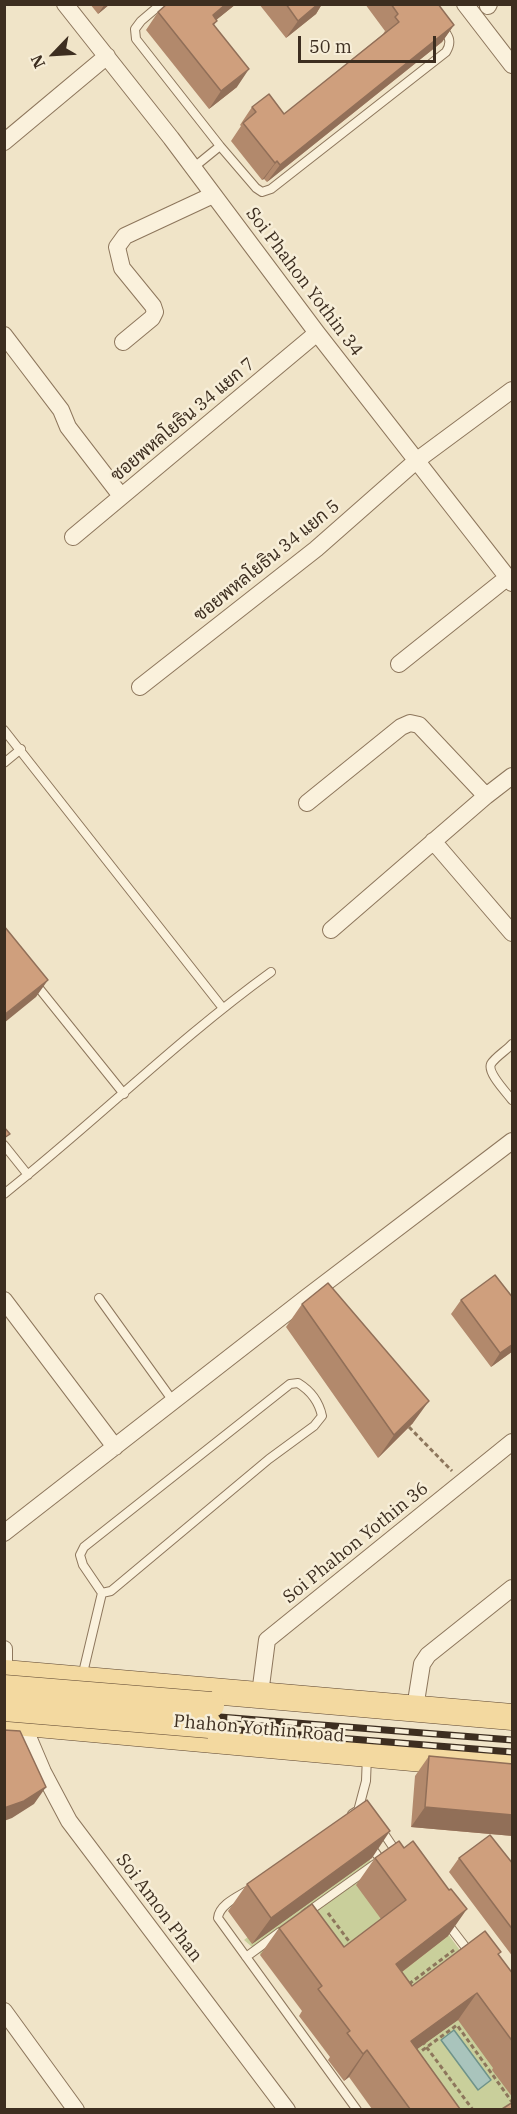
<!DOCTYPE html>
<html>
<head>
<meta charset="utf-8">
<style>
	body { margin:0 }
	#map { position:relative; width:517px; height:2114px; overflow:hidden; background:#f0e4c8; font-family:"IBM Plex Serif",serif }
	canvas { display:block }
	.frame { position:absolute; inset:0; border:6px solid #3d2e20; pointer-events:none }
	.north { position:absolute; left:24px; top:24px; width:60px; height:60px; -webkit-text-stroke:4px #f7eed8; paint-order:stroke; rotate:245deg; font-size:16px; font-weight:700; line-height:24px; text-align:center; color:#3d2e20 }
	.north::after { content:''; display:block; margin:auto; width:21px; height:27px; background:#3d2e20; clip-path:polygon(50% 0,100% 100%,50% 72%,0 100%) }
	.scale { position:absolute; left:298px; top:36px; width:138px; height:27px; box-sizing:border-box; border:3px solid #3d2e20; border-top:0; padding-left:8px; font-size:18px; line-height:21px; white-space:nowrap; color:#3d2e20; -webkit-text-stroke:4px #f7eed8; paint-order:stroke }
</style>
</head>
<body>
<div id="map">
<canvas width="517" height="2114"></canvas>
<div class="frame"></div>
<div class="north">N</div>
<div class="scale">50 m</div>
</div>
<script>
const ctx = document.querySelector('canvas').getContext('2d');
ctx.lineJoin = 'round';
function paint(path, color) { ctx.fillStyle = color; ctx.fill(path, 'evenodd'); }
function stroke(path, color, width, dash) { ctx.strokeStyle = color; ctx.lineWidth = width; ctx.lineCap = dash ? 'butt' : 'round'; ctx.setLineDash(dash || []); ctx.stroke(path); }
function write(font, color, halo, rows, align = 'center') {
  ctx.font = font + ' "IBM Plex Serif",Sarabun,serif'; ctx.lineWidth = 5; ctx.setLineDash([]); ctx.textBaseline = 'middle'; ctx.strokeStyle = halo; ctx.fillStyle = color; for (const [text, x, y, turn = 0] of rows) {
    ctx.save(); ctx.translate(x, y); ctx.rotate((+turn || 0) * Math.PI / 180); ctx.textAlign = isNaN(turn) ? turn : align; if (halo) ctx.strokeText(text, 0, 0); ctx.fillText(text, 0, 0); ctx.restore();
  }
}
paint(new Path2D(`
	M 363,1850 L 408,1916 L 448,1934 L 470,1964 L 512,2091 L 512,2109 L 414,2109 L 274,1966 L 244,1940 Z`), '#c9cf9b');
const water = new Path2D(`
	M 454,2030 L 491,2080 L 478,2090 L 441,2040 Z`);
paint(water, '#a9c4bc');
stroke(water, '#6f938a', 1.5);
const service = new Path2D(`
	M 161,4 L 141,21 L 135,29 L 136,39 L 220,146 L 256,188 L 262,192 L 271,189 L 446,52 C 453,41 448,35 441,26
	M 193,168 L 220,146
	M 4,730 L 222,1007
	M 4,763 L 21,749
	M 34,982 L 124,1094
	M 512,1044 C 507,1050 495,1057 491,1064 C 487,1073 507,1093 512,1100
	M 4,1145 L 28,1175
	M 4,1194 C 95,1122 177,1040 271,972
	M 99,1298 L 173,1401
	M 82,1677 L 102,1593 L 83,1565 L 80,1555 L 84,1547 L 290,1384 L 298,1383 C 311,1391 319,1402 322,1416 L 314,1426 L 269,1459 L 111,1591 L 102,1593
	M 363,1807 L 368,1810 L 395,1850 L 394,1854 L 384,1860 L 380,1859 L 351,1819 L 352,1814 Z
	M 358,1811 L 366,1781 L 367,1755
	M 247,1891 C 237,1897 219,1905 218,1918 L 357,2110
	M 305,1914 L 375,1864
	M 447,1923 L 470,1953
	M 246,1957 L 280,1932`);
const minor = new Path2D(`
	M 65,4 L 171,138 L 317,333 L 512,583
	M 465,4 L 512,65
	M 488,6 L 489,4
	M 4,142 L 107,56
	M 4,335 L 61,410 L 68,427 L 121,496
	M 123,342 L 152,318 L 155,312 L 153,306 L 122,268 L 117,247 L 125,236 L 213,195
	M 73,537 L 317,333
	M 399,664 L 508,577
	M 140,687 L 316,549 L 416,461 L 512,390
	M 307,803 L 401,727 L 410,723 L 419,725 L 486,796
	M 433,841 L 512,933
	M 331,930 L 486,796 L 512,776
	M 4,1300 L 115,1447
	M 4,1533 L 307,1297 L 512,1141
	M 4,1649 L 4,1672
	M 260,1694 L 267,1640 L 512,1442
	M 415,1708 L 422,1664 L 428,1655 L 512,1588
	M 15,1722 L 26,1732 L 43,1772 L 69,1821 L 287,2110
	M 4,2011 L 76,2110`);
const primary = new Path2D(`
	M 4,1673 L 512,1717
	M 4,1721 L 512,1767`);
stroke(service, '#8d765c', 10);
stroke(minor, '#8d765c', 18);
stroke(primary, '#5b4430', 27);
stroke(new Path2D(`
	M 409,1427 L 452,1471
	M 328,1913 L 351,1944
	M 409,1984 L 454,1950
	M 422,2041 L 473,2110
	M 416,2055 L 457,2025 L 512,2102`), '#8d765c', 3, [4.5, 3]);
stroke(service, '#faf1dc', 8);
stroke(minor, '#faf1dc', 16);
stroke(primary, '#f3d9a0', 26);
const rail = new Path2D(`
	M 4,1700 L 512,1740
	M 4,1711 L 512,1752`);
stroke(rail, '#3d2e20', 7);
stroke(rail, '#f7eed8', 4.5, [14]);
const primaryBridge = new Path2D(`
	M 4,1688 L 211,1705
	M 4,1708 L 209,1725`);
stroke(primaryBridge, '#5b4430', 27, []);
stroke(primaryBridge, '#f3d9a0', 26);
paint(new Path2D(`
	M 90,4 L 110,4 L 98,14 Z
	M 236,4 L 216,20 L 217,21 L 214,25 L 237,87 L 209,109 L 146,30 L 158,12 Z
	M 259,4 L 322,4 L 316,14 L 286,38 Z
	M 365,4 L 438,4 L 454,25 L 442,42 L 267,182 L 264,179 L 262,180 L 231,141 L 241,126 L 240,125 L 252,107 L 284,114 L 383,34 L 385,31 Z
	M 513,1298 L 513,1351 L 491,1367 L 451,1314 L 461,1300 Z
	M 302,1304 L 413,1423 L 378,1458 L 286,1327 Z
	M 429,1756 L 513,1764 L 513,1836 L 411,1827 L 415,1776 Z
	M 372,1858 L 252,1944 L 228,1911 L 247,1884 Z
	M 375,1858 L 448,1936 L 402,1972 L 412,1986 L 499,1956 L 513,1974 L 513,2098 L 492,2070 L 493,2068 L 458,2020 L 417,2049 L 460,2109 L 372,2109 L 349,2077 L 344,2081 L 328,2060 L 330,2057 L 299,2016 L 302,2011 L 260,1955 L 279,1928 L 344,1947 L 381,1919 L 356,1885 Z
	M 459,1858 L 513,1864 L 513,1957 L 449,1872 Z`), '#b2896c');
paint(new Path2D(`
	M 105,4 L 110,4 L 98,14 Z
	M 226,4 L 236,4 L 200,33 L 213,15 Z
	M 318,4 L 322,4 L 316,14 L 286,38 L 298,21 Z
	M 454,25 L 442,42 L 267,182 L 280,165 Z
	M 249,69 L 237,87 L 209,109 L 221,91 Z
	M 277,161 L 264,179 L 262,180 L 275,163 Z
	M 48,980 L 36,997 L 4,1023 L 4,1015 Z
	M 513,1344 L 513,1351 L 491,1367 L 500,1353 Z
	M 429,1401 L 413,1423 L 378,1458 L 394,1435 Z
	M 46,1787 L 34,1804 L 12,1818 L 4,1821 L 4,1808 Z
	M 425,1807 L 513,1815 L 513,1836 L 411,1827 Z
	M 390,1831 L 372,1858 L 252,1944 L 271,1918 Z
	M 467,1909 L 448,1936 L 377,1991 L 396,1964 Z
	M 477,1993 L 458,2020 L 392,2067 L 411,2041 Z
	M 367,2050 L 349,2077 L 344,2081 L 363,2054 Z`), '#916f58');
const building = new Path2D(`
	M 167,4 L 226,4 L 213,15 L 217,21 L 213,24 L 249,69 L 221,91 L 158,12 Z
	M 286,4 L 318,4 L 298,21 Z
	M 391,4 L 438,4 L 454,25 L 280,165 L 277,161 L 275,163 L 243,123 L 256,112 L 252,107 L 269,94 L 284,114 L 399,22 L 395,17 L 398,14 Z
	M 4,926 L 48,980 L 4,1015 Z
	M 4,1127 L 10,1134 L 4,1138 Z
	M 495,1275 L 513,1298 L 513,1344 L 500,1353 L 461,1300 Z
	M 328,1283 L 429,1401 L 394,1435 L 302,1304 Z
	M 4,1730 L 20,1731 L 46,1787 L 24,1801 L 4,1808 Z
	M 429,1756 L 513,1764 L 513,1815 L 425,1807 Z
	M 367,1800 L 390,1831 L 271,1918 L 247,1884 Z
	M 490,1835 L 513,1864 L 513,1930 L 459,1858 Z
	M 399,1841 L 404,1848 L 413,1841 L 449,1890 L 451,1889 L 467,1909 L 396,1964 L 412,1986 L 485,1931 L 501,1952 L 498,1954 L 513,1974 L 513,2042 L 477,1993 L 411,2041 L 460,2109 L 410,2109 L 367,2050 L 363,2054 L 347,2033 L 350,2031 L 318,1989 L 322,1986 L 279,1928 L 312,1904 L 344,1947 L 406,1900 L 375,1858 Z
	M 513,2102 L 513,2109 L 502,2109 Z`);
paint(building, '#cf9f7d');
stroke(building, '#916f58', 1.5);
write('18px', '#3d2e20', '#f7eed8', [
	["Soi Phahon Yothin 34",304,282,53],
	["ซอยพหลโยธิน 34 แยก 7",183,420,-40],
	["ซอยพหลโยธิน 34 แยก 5",267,561,-39],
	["Soi Phahon Yothin 36",356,1543,-39],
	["Phahon Yothin Road",259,1729,5],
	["Soi Amon Phan",159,1908,53]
]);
</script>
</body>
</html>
